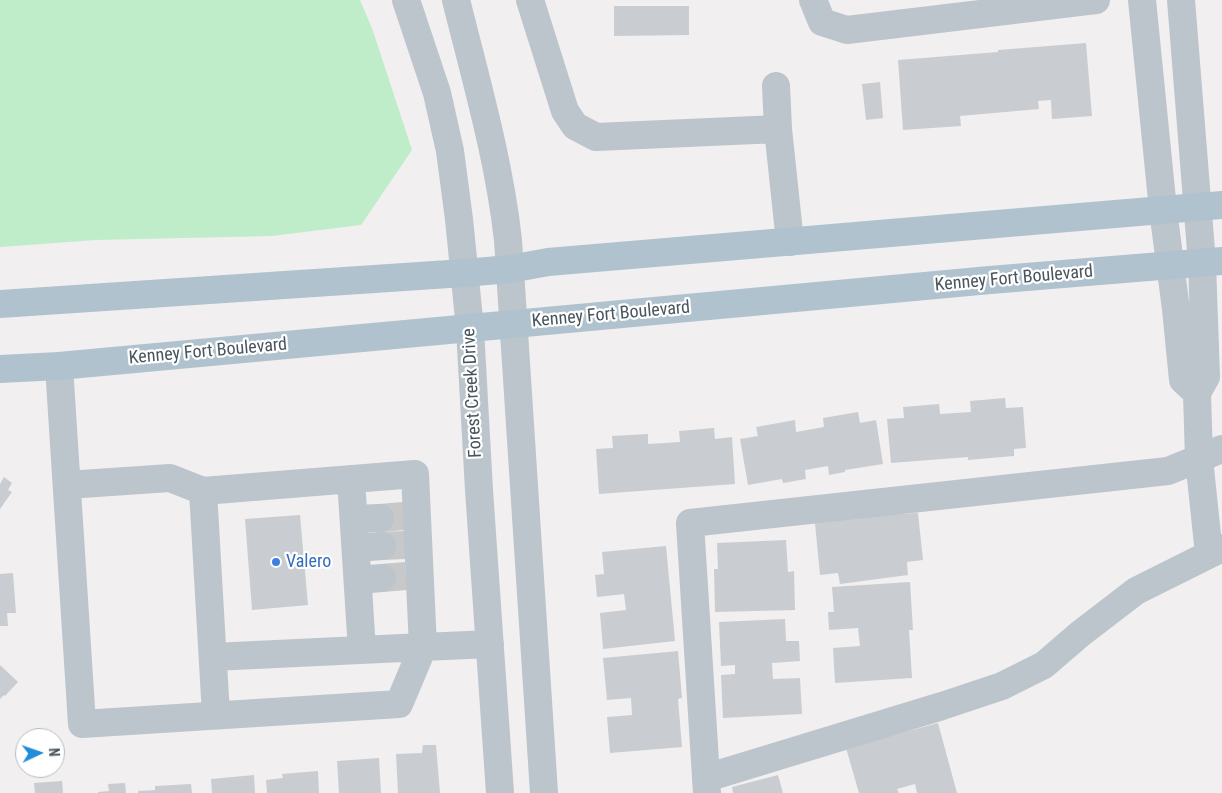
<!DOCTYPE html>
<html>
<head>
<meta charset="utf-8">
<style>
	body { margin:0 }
	#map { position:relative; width:1222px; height:793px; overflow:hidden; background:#f1efef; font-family:"Roboto Condensed",sans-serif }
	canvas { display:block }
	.north { position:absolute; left:15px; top:728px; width:50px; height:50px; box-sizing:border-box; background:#fff; border:1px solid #b6bbbe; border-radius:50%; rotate:87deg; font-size:14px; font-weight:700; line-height:20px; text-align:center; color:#48555c }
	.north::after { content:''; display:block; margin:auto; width:18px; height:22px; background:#218cd9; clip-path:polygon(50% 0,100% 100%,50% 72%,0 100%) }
</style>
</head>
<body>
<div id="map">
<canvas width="1222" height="793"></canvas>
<div class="north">N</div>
</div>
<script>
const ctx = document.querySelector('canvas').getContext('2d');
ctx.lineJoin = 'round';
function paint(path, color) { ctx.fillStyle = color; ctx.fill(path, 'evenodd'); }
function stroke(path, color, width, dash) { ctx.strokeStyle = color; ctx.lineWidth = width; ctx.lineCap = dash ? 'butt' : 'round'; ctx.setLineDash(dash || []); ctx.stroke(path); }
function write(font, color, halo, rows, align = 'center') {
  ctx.font = font + ' "Roboto Condensed",sans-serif'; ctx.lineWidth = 4.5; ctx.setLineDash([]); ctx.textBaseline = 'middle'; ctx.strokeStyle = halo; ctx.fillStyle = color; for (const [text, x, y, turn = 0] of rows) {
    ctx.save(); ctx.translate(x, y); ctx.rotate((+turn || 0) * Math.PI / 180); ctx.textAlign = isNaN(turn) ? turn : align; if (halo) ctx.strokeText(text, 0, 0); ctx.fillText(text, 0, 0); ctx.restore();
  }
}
paint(new Path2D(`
	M 0,0 L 360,0 L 373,31 L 412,150 L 361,225 L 272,236 L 96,240 L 0,247 Z`), '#bfedca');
paint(new Path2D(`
	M 614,6 L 689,6 L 689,35 L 614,36 Z
	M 1086,43 L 1092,116 L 1052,119 L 1051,100 L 1038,101 L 1039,109 L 960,116 L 961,126 L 903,130 L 898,60 L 998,52 L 998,50 Z
	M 880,82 L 883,118 L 866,120 L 862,84 Z
	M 1005,398 L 1006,408 L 1023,407 L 1026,448 L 1014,449 L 1014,456 L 968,460 L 968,457 L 891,463 L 887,419 L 904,418 L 903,407 L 939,404 L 940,414 L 971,412 L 970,401 Z
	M 858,412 L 860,423 L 876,420 L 883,464 L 845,470 L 845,472 L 829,475 L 828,466 L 805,470 L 806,479 L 783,483 L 782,479 L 748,485 L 740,439 L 758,436 L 756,427 L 795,420 L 796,432 L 824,427 L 823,418 Z
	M 714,428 L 715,439 L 732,437 L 735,484 L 599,494 L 596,449 L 613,448 L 612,436 L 648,434 L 648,444 L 680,442 L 679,431 Z
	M 4,477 L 12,483 L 8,490 L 12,492 L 0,509 L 0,484 Z
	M 900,507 L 901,514 L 918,513 L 923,560 L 907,562 L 908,575 L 840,584 L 838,573 L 820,575 L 815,523 Z
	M 300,515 L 308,605 L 252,610 L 245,519 Z
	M 786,540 L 788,572 L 794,571 L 795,610 L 715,612 L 714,569 L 718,569 L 717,543 Z
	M 666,546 L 675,641 L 603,649 L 600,613 L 626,610 L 624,594 L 597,597 L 595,575 L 604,574 L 602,552 Z
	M 13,573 L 16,613 L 7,613 L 8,626 L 0,626 L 0,574 Z
	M 910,582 L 913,630 L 909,630 L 912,678 L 835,683 L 833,648 L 860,646 L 858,628 L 829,630 L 828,612 L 834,612 L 832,587 Z
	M 785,619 L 786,641 L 799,641 L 800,661 L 772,663 L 773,679 L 800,678 L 802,714 L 723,718 L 721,675 L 735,674 L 735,665 L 721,666 L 719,622 Z
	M 678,651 L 682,698 L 678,699 L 682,747 L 610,753 L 607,717 L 632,715 L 631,698 L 607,700 L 603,658 Z
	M 0,665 L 18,682 L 5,696 L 4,695 L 0,699 Z
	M 938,723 L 957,793 L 917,793 L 915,784 L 897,789 L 899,793 L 859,793 L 846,748 Z
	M 423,745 L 436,745 L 440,793 L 398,793 L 396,754 L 422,753 Z
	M 379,758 L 381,793 L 339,793 L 337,761 Z
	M 318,771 L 319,793 L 267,793 L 266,780 L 283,778 L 282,774 Z
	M 254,775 L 255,793 L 212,793 L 211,779 Z
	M 778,775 L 783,793 L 733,793 L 732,787 Z
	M 62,781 L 63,793 L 35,793 L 34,783 Z
	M 125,783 L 126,793 L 98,793 L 98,792 L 109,791 L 108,784 Z
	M 191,784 L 192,793 L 138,793 L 138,791 L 155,790 L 155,786 Z`), '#c9cdd1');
stroke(new Path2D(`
	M 380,518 L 404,516
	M 382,546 L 405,545
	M 382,578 L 406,576`), '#c7c8ca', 28, [28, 14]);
stroke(new Path2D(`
	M 406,0 L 437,93 L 450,151 L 459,219 L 470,329 L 479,490 L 500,793
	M 456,0 C 476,80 499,159 508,240 L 544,793
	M 530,0 L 565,111 L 575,126 L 596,137 L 778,129 L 790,242
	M 813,0 L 822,22 L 847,30 L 1096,0
	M 1142,0 L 1163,210 L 1176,309 L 1183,380 L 1197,393
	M 1181,0 L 1202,263 L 1206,377 L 1197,393 L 1199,459 L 1209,554
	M 776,86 L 778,129
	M 59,366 L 82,724 L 399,704 L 423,647 L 490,644
	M 351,479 L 362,650
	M 67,485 L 170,478 L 203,491 L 415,474 L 423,647 L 213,657
	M 203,491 L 216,715
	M 354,519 L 380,518
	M 356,548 L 382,546
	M 358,580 L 382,578
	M 706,778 L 942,706 L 1002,686 L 1044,665 L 1080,634 L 1136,591 L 1222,548
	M 707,793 L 690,523 L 1168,471 L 1222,449`), '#bbc5cb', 28);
stroke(new Path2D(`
	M 0,304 L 464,273 L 510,269 L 548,262 L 1222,205
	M 0,369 L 59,366 L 990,280 L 1222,261`), '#b0c2cd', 28);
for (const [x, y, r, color] of [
	[276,562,5,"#3f7fe0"]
]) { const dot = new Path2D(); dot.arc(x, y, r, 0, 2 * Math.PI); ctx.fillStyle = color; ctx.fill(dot); stroke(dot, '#fff', 2); }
write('18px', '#48555c', '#fff', [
	["Kenney Fort Boulevard",1014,279,-5],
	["Kenney Fort Boulevard",611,315,-5],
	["Kenney Fort Boulevard",208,352,-5],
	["Forest Creek Drive",473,393,-93]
]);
write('18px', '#366cbe', '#fff', [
	["Valero",286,562]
], 'left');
</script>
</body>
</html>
